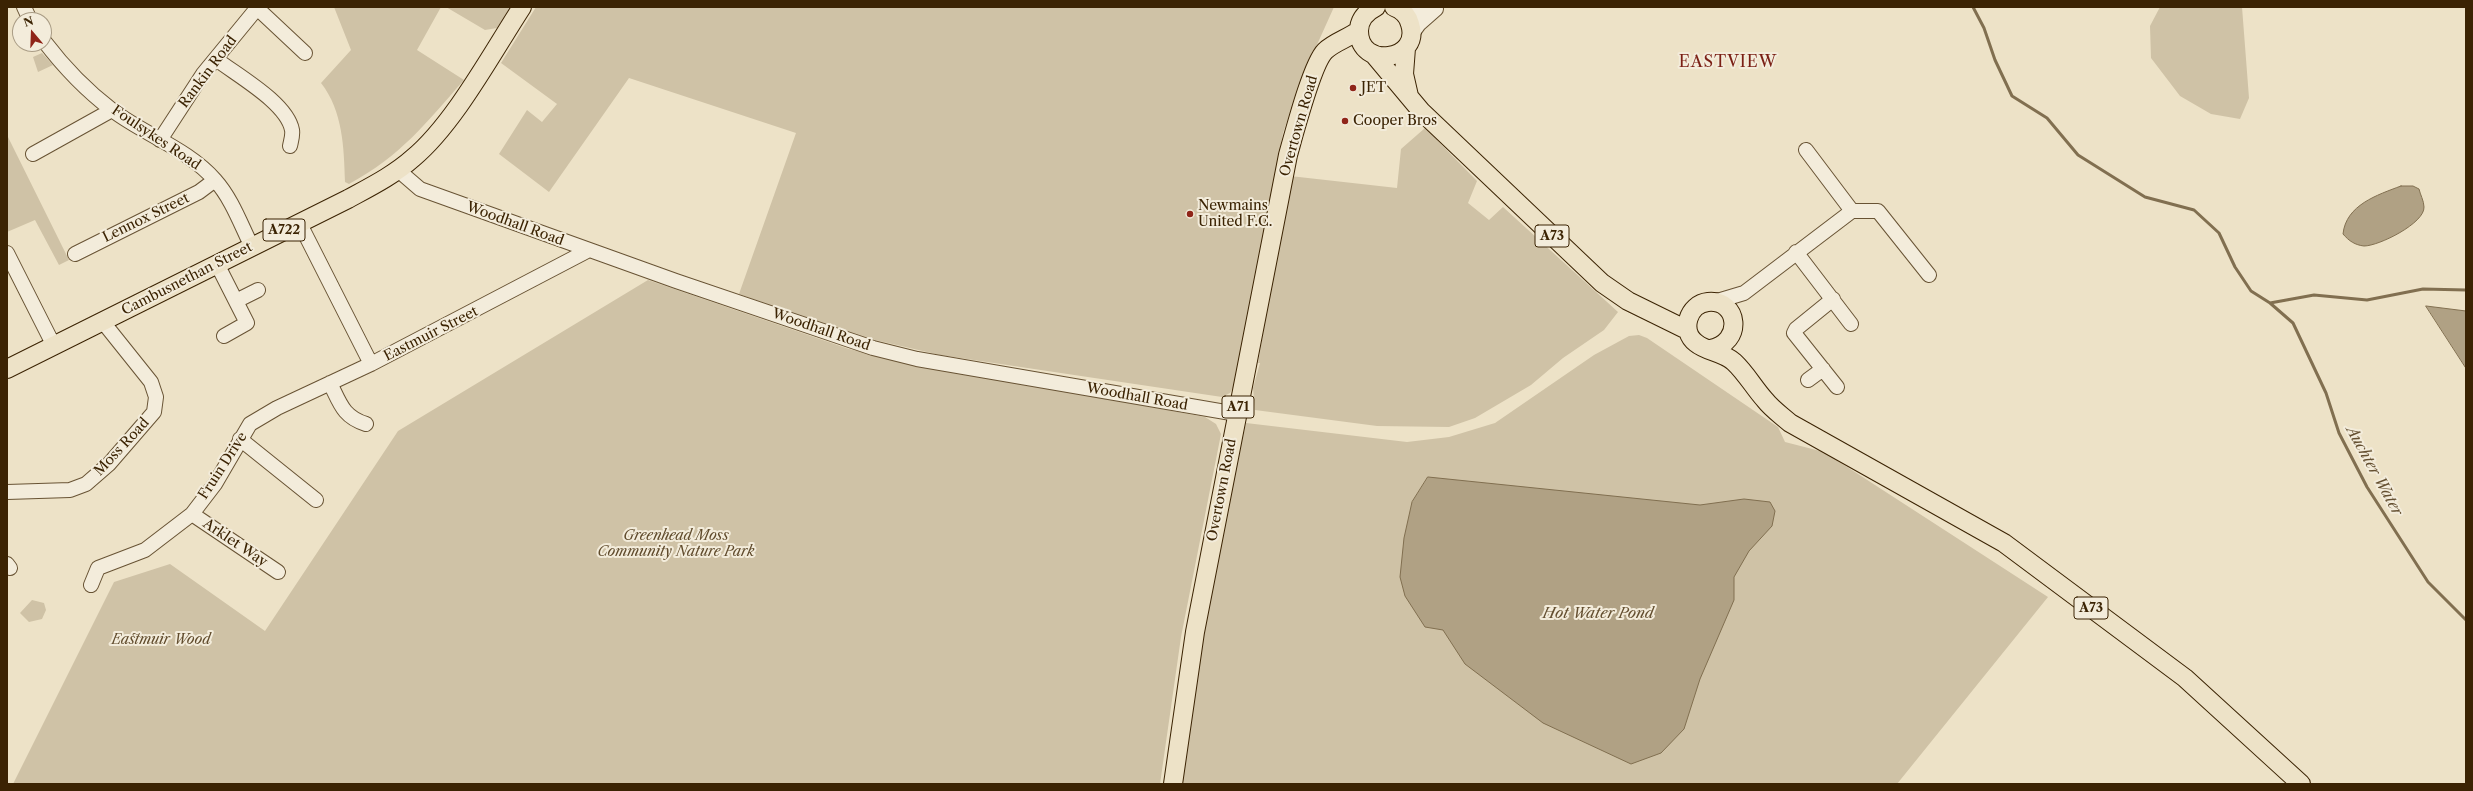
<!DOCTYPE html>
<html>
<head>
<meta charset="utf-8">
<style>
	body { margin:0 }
	#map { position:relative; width:2473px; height:791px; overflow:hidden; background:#ede2c7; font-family:"Libre Caslon Text",serif }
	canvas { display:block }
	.frame { position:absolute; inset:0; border:8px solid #3b2303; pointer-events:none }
	.north { position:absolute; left:12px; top:12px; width:40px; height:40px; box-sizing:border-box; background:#f3ecdb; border:1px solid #a99c85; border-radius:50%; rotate:341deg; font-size:11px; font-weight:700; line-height:16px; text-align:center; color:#3b2303 }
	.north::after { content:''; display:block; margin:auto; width:14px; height:18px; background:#8f2418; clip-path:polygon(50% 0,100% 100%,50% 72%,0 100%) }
</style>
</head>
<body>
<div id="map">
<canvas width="2473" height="791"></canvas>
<div class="frame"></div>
<div class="north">N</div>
</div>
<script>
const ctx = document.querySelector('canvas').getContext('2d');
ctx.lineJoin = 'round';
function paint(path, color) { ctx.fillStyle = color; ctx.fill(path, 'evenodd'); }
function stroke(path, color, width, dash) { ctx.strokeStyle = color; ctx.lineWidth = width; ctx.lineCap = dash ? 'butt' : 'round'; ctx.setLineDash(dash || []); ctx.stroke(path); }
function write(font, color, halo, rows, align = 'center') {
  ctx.font = font + ' "Libre Caslon Text",serif'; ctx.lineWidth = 4; ctx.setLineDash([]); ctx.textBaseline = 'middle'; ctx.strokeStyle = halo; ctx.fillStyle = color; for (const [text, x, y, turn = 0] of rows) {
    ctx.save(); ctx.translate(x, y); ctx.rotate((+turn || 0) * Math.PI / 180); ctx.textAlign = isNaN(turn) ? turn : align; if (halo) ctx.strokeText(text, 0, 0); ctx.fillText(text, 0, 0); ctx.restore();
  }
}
paint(new Path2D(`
	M 334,7 L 441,7 L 417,50 L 464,80 C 425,124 402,155 349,184 L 345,182 C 344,148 343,111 321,83 L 351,50 Z
	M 446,7 L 511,7 L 497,28 L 485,30 Z
	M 536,7 L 1334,7 L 1302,78 L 1283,133 L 1236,382 L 1230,393 L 1222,397 L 940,355 L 849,334 L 739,294 L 796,133 L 629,78 L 549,192 L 499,154 L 527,110 L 542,122 L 557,104 L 501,63 Z
	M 2160,7 L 2242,7 L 2249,98 L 2240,119 L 2211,114 L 2180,96 L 2151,58 L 2150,26 Z
	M 42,53 L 53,65 L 38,72 L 33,57 Z
	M 1425,128 L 1477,181 L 1468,203 L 1489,220 L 1503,207 L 1618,312 L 1604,330 L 1563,358 L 1531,385 L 1475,418 L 1449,427 L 1377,426 L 1255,410 L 1253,388 L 1260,363 L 1258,363 L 1290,176 L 1397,188 L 1401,149 Z
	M 7,135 L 69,260 L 59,265 L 35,220 L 7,232 Z
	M 648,280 L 849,349 L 905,362 L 1205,417 L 1216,424 L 1221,434 L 1181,637 L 1160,784 L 13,784 L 114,582 L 170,564 L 265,631 L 398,431 Z
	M 1639,335 L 1647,338 L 1778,427 L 1785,442 L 1824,452 L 2048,597 L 1897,784 L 1181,784 C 1198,662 1219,543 1246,423 L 1407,442 L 1449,437 L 1495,423 L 1594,355 L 1629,336 Z
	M 32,600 L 44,603 L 46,610 L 42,619 L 29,622 L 20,613 Z`), '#cfc2a6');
const water = new Path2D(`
	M 2401,186 L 2413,186 L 2419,189 C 2420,194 2424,201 2424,207 C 2425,223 2379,246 2364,246 C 2355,245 2349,241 2343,234 C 2346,205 2377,195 2401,186 Z
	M 2426,306 L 2466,311 L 2466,368 Z
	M 1428,477 L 1700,505 L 1744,499 L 1770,502 L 1775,511 L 1772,526 L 1749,551 L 1734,577 L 1734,600 L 1700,679 L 1684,729 L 1661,753 L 1631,764 L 1543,723 L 1465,664 L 1443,630 L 1425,627 L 1405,596 L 1400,577 L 1404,538 L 1412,502 Z`);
paint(water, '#b0a184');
stroke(water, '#816f50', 1);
stroke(new Path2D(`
	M 1973,7 L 1984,28 L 1995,60 L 2012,96 L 2047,118 L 2078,155 L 2145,197 L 2194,210 L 2219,233 L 2235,267 L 2251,291 L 2270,303 L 2314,295 L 2367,300 L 2423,289 L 2466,290
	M 2270,303 L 2293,323 L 2326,393 L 2339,433 L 2367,487 L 2428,582 L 2466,620`), '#816f50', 3);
const minor = new Path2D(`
	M 24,7 L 30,20
	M 257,8 L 305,53
	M 1396,8 L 1415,10 L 1436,9
	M 1411,35 L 1419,24 L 1436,9
	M 44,41 C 63,66 87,91 112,110 C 145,135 188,149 215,180 C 232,199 241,225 252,247
	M 216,59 C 238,76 287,103 292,130 C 293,135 291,141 290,146
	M 160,140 L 203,74 L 258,7
	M 1806,150 L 1852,211
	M 33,154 L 112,110
	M 398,170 L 420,189 L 676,281 L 873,348 L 917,359 L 1237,414
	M 299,222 L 371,364 L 589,250
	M 1796,252 L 1851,324
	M 7,253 L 54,346
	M 75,254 L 199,192 L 215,180
	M 217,264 L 247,323 L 224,336
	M 1833,299 L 1796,329 L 1794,333 L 1837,387
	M 236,301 L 258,290
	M 1714,302 L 1744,293 L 1852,211 L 1878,211 L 1929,275
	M 1808,380 L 1823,369
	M 330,383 C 340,403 343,417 366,424
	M 240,439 L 316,500
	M 7,492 L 70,490 L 86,484 L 109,464 L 154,412 L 156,397 L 151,382 L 103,322
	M 192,514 L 278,572
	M 7,564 L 10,568
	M 91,585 L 98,568 L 145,550 L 192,514 L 215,484 L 250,424 L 277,408 L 371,364`);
const major = new Path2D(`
	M 1376,7 C 1366,12 1359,20 1359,31 C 1359,70 1422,61 1410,24 C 1408,16 1402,10 1394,7
	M 1406,48 L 1404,74 L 1409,96
	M 1375,56 L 1421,111 L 1602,283 L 1628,301 L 1687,330
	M 1710,349 C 1744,343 1739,299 1708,302 C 1688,304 1680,331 1696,343 C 1707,352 1723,352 1734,362 C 1746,373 1754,388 1765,400 C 1772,409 1781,415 1790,423 L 2004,543 L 2185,678 L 2301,784
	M 7,369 L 348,199 C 370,187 394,175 413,158 C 454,124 492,53 522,7
	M 1173,784 L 1195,632 L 1288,155 C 1294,134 1312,64 1325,51 C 1334,42 1349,38 1359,30`);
stroke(minor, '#685334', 16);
stroke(major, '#3b2303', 20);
stroke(minor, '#f3ecdb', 14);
stroke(major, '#ede2c7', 18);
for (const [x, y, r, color] of [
	[1353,88,4,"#8f2418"],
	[1345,121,4,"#8f2418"],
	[1190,214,4,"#8f2418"]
]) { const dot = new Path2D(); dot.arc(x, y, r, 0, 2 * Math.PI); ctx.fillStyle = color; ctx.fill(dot); stroke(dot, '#f3ecdb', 1.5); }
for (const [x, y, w] of [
	[284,230,42],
	[1552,236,34],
	[1238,407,32],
	[2091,608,34]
]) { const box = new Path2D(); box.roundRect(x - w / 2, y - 11, w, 22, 3); ctx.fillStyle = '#f3ecdb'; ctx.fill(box); stroke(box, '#3b2303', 1); }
write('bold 13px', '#3b2303', null, [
	["A722",284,230],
	["A73",1552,236],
	["A71",1238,407],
	["A73",2091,608]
]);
write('14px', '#3b2303', '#f3ecdb', [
	["Rankin Road",208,72,-53],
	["Overtown Road",1299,126,-74],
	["Foulsykes Road",156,138,34],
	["Lennox Street",146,218,-26],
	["Woodhall Road",515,224,20],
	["Cambusnethan Street",187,279,-27],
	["Woodhall Road",821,330,19],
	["Eastmuir Street",431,334,-27],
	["Woodhall Road",1137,397,10],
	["Moss Road",122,447,-47],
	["Fruin Drive",223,466,-57],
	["Overtown Road",1222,490,-79],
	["Arklet Way",235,543,34]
]);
write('14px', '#3b2303', '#f3ecdb', [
	["JET",1361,88],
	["Cooper Bros",1353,121],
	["Newmains",1198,206],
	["United F.C.",1198,222]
], 'left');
write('italic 14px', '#604b2c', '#f3ecdb', [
	["Greenhead Moss",676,536],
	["Community Nature Park",676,552],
	["Eastmuir Wood",161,640]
]);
write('italic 15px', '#644f30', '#f3ecdb', [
	["Auchter Water",2374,471,61],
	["Hot Water Pond",1598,614]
]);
ctx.letterSpacing = '1px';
write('16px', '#7a1f14', '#f3ecdb', [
	["EASTVIEW",1728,62]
]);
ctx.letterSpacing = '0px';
</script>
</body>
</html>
